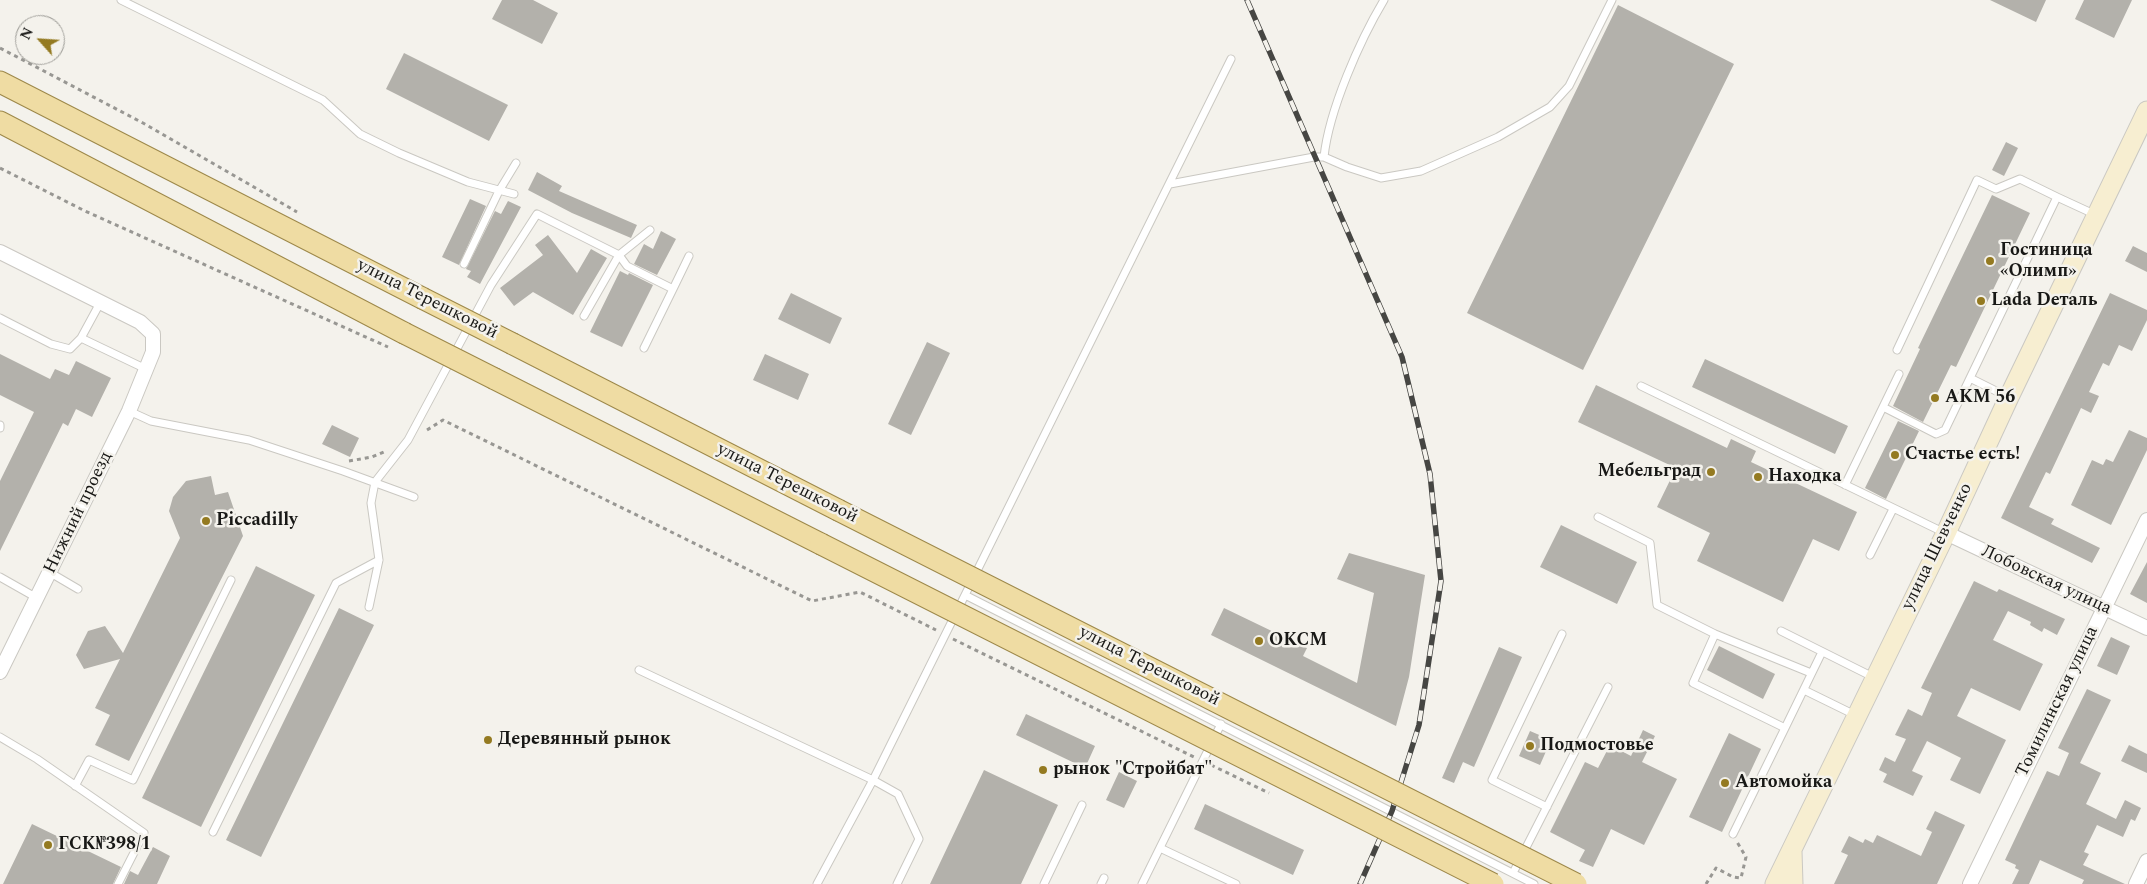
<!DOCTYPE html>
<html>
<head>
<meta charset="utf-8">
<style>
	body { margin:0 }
	#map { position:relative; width:2147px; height:884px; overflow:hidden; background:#f4f2ec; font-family:Spectral,serif }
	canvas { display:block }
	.north { position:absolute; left:15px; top:15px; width:50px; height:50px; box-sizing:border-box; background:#f4f2ec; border:1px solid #9c9b96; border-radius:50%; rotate:296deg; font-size:14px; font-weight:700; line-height:20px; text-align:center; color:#181816 }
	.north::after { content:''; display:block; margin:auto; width:18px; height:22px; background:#947a21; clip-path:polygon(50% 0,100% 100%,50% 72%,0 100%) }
</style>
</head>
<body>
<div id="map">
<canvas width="2147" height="884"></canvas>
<div class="north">N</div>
</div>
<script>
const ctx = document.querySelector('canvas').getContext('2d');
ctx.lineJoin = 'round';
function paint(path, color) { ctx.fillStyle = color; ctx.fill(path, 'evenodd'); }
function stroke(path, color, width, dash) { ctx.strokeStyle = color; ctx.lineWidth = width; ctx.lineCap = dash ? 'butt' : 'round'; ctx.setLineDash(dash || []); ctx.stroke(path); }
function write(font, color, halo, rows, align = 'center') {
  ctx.font = font + ' Spectral,serif'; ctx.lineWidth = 5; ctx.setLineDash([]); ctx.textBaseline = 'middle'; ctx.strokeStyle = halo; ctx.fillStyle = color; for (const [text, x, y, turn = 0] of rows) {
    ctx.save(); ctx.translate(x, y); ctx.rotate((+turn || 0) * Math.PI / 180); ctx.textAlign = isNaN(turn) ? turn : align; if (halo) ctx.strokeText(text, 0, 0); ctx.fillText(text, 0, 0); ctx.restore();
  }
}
paint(new Path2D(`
	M 502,0 L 533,0 L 558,13 L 542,44 L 492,19 Z
	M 1990,0 L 2046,0 L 2036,22 Z
	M 2084,0 L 2132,0 L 2114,38 L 2075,19 Z
	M 1618,5 L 1734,64 L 1583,370 L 1467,313 Z
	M 404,53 L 508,105 L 489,141 L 386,89 Z
	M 2006,142 L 2018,148 L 2004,176 L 1992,170 Z
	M 537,172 L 562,186 L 559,191 L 637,225 L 631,238 L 572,213 L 528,190 Z
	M 1992,195 L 2030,213 L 1956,367 L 1951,365 L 1923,422 L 1893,406 L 1920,349 L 1918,348 Z
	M 470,199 L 486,206 L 459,265 L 442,257 Z
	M 508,201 L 521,207 L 480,284 L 467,277 L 471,271 L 466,269 L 495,211 L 501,214 Z
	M 661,231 L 676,239 L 657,275 L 634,264 L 644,244 L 653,249 Z
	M 548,235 L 577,273 L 591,249 L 607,258 L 573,315 L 533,292 L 514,306 L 500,288 L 543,255 L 535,245 Z
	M 2133,246 L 2147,253 L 2147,272 L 2125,261 Z
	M 620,271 L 628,275 L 629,273 L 653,285 L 622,347 L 590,332 Z
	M 791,293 L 842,318 L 830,344 L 778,319 Z
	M 2110,293 L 2147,310 L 2147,320 L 2132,351 L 2119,345 L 2109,366 L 2103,363 L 2089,392 L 2099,396 L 2091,413 L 2081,408 L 2050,474 L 2046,472 L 2029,507 L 2054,519 L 2051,524 L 2100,548 L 2092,563 L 2001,518 Z
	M 927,342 L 950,353 L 911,435 L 888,424 Z
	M 0,354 L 50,379 L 55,369 L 69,375 L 76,361 L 111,378 L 92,417 L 76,409 L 68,426 L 63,423 L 0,551 L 0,481 L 34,412 L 0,395 Z
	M 765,354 L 809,374 L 798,400 L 753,380 Z
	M 1705,359 L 1848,426 L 1835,454 L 1692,387 Z
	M 1596,385 L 1727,448 L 1731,439 L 1756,451 L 1751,462 L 1857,512 L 1839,551 L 1813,539 L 1783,602 L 1697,561 L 1710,533 L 1657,507 L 1676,468 L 1578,422 Z
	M 1898,421 L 1919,431 L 1886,499 L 1865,488 Z
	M 332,425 L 359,438 L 350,457 L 322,444 Z
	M 2129,430 L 2147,438 L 2147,450 L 2111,525 L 2071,505 L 2092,460 L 2103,465 L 2106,459 L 2113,462 Z
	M 211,476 L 215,495 L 228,492 L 243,536 L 129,761 L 95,745 L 110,715 L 95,708 L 120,659 L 84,669 L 76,655 L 88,631 L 105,626 L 123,653 L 180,538 L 169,511 L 173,497 L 186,481 Z
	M 1561,525 L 1637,562 L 1617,604 L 1540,567 Z
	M 1349,553 L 1425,575 L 1409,677 L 1396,726 L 1211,635 L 1224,608 L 1307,648 L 1303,656 L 1357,683 L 1374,593 L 1337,579 Z
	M 2147,562 L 2147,603 L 2130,594 Z
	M 256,566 L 315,595 L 201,827 L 142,798 Z
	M 1974,581 L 1997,592 L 1999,589 L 2065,619 L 2057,635 L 2044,628 L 2042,632 L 2030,625 L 2031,622 L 2008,611 L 1993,640 L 2043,664 L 2020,711 L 1971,688 L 1957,716 L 2006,740 L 1980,794 L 1950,780 L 1961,758 L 1927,741 L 1912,771 L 1923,776 L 1913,796 L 1883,782 L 1887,774 L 1879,770 L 1885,757 L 1895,762 L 1906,739 L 1895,735 L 1908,709 L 1922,716 L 1932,693 L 1921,688 Z
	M 339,608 L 374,625 L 261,857 L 226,840 Z
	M 2111,637 L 2130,646 L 2117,675 L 2097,666 Z
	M 1719,646 L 1775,674 L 1763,699 L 1707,670 Z
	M 1499,647 L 1522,657 L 1474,767 L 1463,762 L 1454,783 L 1442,778 Z
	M 2087,689 L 2111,700 L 2080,763 L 2101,773 L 2086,804 L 2116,819 L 2125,800 L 2141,808 L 2135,821 L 2131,819 L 2123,837 L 2097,825 L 2084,852 L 2089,854 L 2083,865 L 2125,884 L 2082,884 L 2084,880 L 2040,860 L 2029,884 L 2012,884 L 2019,870 L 2015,868 L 2016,865 L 2005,860 L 2047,771 L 2059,776 L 2069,753 L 2058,748 Z
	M 1026,714 L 1095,746 L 1085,768 L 1016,735 Z
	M 1643,730 L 1655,736 L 1642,762 L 1677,779 L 1644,845 L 1611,829 L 1593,867 L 1579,861 L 1585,850 L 1550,832 L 1585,762 L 1598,768 L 1610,745 L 1631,756 Z
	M 1530,731 L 1551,740 L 1540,765 L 1519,756 Z
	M 1729,733 L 1761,749 L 1722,832 L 1689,817 Z
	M 2129,745 L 2147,754 L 2147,773 L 2121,761 Z
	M 984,770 L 1058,805 L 1021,884 L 930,884 Z
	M 1119,772 L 1137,781 L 1124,808 L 1106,800 Z
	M 1205,804 L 1304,850 L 1293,875 L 1194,829 Z
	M 1935,811 L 1965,825 L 1937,884 L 1834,884 L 1848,855 L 1841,852 L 1849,836 L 1863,843 L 1865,839 L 1873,843 L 1877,835 L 1921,856 L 1932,832 L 1926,829 Z
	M 32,824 L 121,867 L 113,884 L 3,884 Z
	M 153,847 L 170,856 L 157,884 L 124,884 L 130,871 L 138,875 Z`), '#b3b1ab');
const service = new Path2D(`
	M 121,0 L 323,100 L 360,134 L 399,153 L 468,182 L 514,194
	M 1324,157 C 1329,110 1360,40 1384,0
	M 1170,184 L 1314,157 L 1324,157 L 1347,167 L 1381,178 L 1421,171 L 1498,137 L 1550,107 L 1569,86 L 1612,0
	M 464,264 L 499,191 L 516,163
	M 673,289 L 689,256
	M 584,316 L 619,255 L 650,230
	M 0,318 L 51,344 L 70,349 L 81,338 L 100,303
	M 81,338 L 146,369
	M 1897,350 L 1977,180 L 1996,189 L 2020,179 L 2057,197
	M 1970,378 L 2008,397
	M 1641,386 L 1945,533
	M 1883,407 L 1936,434 L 1945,430 L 2057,197 L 2096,215
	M 129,411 L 151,421 L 249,440 L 343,471 L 414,497
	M 0,425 L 0,428
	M 1845,485 L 1899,374
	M 1598,517 L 1650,543 L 1657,605 L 1715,634 L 1811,673
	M 1870,555 L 1893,509
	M 49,572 L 78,589
	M 0,577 L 37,598
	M 965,595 L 1231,59
	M 369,607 L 379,560 L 371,503 L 375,482 L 408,440 L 491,285 L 537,214 L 619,255 L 627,266 L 673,289 L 644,348
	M 1781,631 L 1875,678
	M 1715,634 L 1693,683 L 1785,728 L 1822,652
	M 639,670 L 873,780 L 965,595 L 1534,884
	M 1804,690 L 1855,715
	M 0,737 L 37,759 L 144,833 L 118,884
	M 75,786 L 89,760 L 133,780 L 231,580
	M 1547,807 L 1492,780 L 1562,634
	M 213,832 L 336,583 L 379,560
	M 1733,834 L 1785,728
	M 1160,848 L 1236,884
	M 1513,873 L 1608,687
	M 817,884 L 873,780 L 898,794 L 919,839 L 897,884
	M 1044,884 L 1082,805
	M 1101,884 L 1104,878
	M 1142,884 L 1221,724`);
const minor = new Path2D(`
	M 0,252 L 140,322 L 153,334 L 153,352 L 129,411 L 0,672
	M 1946,533 L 2147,628
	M 1970,884 L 2147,520
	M 2136,884 L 2147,861`);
const secondary = new Path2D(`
	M 1792,851 L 1793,884
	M 1775,884 L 1946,533 L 2009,397 L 2147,111`);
const primary = new Path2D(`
	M 0,82 L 422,298
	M 0,122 L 404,333
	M 513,344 L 838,510
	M 495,379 L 821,544`);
stroke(service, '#cac8c2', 9);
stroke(minor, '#cac8c2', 16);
stroke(secondary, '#cac8c2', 21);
stroke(primary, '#9d884a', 23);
stroke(new Path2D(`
	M 0,48 L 143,123 L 297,212
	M 0,168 L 85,211 L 388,347
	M 427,430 L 443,420 L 812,601 L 860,592 L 936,630
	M 349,461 L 372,457 L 386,451
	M 953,639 L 1194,757
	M 1211,765 L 1269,793
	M 1706,884 L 1716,868 L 1733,877 L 1741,878 L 1746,857 L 1737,842`), '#989793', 3, [4, 4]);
stroke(service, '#fff', 7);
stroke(minor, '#fff', 14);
stroke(secondary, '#f7eed1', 19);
stroke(primary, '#efdca3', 21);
const rail = new Path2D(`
	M 1247,0 L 1402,357 L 1430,474 L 1441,581 L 1419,725 L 1392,811 L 1360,884`);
stroke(rail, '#464643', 5.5);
stroke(rail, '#f4f2ec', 4, [11]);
const primaryBridge = new Path2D(`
	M 422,298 L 513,344
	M 404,333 L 495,379
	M 838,510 L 1576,884
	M 821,544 L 1493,884`);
stroke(primaryBridge, '#9d884a', 23, []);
stroke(primaryBridge, '#efdca3', 21);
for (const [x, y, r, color] of [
	[1990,261,5,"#947a21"],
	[1981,301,5,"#947a21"],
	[1935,398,5,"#947a21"],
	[1895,455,5,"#947a21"],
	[1711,472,5,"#947a21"],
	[1758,477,5,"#947a21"],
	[206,521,5,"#947a21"],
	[1259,641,5,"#947a21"],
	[488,740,5,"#947a21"],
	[1530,746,5,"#947a21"],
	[1043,770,5,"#947a21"],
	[1725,783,5,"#947a21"],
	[48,845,5,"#947a21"]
]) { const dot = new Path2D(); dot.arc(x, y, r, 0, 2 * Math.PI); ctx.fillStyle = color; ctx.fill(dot); stroke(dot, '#f4f2ec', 2); }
write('bold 18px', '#181816', '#f4f2ec', [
	["Гостиница",2000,251],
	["«Олимп»",2000,272],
	["Lada Dеталь",1991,301],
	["АКМ 56",1945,398],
	["Счастье есть!",1905,455],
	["Мебельград",1701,472,"right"],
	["Находка",1768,477],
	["Piccadilly",216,521],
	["ОКСМ",1269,641],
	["Деревянный рынок",498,740],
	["Подмостовье",1540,746],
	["рынок \"Стройбат\"",1053,770],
	["Автомойка",1735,783],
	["ГСК№398/1",58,845]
], 'left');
write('18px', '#181816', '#f4f2ec', [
	["улица Терешковой",427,300,27],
	["улица Терешковой",787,484,27],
	["Нижний проезд",79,513,-64],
	["улица Шевченко",1938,547,-64],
	["Лобовская улица",2046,581,25],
	["улица Терешковой",1149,667,27],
	["Томилинская улица",2058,702,-64]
]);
</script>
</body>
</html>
